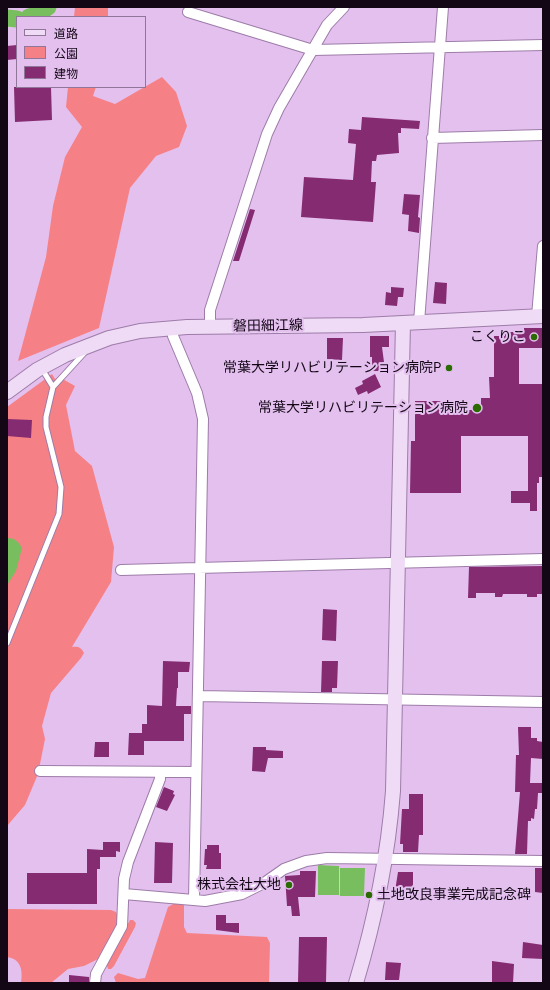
<!DOCTYPE html>
<html>
<head>
<meta charset="utf-8">
<style>
	body { margin:0 }
	#map { position:relative; width:550px; height:990px; overflow:hidden; background:#e4c0ef; font-family:Figtree,"Noto Sans JP",sans-serif }
	canvas { display:block }
	.frame { position:absolute; inset:0; border:8px solid #130716; pointer-events:none }
	.legend { position:absolute; left:16px; top:16px; width:130px; height:72px; box-sizing:border-box; background:#e4c0ef; border:1px solid #907698; margin:0; padding:5px 7px; list-style:none; font-size:12px; color:#130716 }
	.legend li { display:flex; align-items:center; gap:8px; height:20px }
	.legend b { width:20px; border:1px solid #907698 }
</style>
</head>
<body>
<div id="map">
<canvas width="550" height="990"></canvas>
<div class="frame"></div>
<ul class="legend">
<li><b style="height:5px;background:#efdbf6"></b>道路</li>
<li><b style="height:11px;background:#f58187"></b>公園</li>
<li><b style="height:11px;background:#852b71"></b>建物</li>
</ul>
</div>
<script>
const ctx = document.querySelector('canvas').getContext('2d');
ctx.lineJoin = 'round';
function paint(path, color) { ctx.fillStyle = color; ctx.fill(path, 'evenodd'); }
function stroke(path, color, width, dash) { ctx.strokeStyle = color; ctx.lineWidth = width; ctx.lineCap = dash ? 'butt' : 'round'; ctx.setLineDash(dash || []); ctx.stroke(path); }
function write(font, color, halo, rows, align = 'center') {
  ctx.font = font + ' Figtree,"Noto Sans JP",sans-serif'; ctx.lineWidth = 4; ctx.setLineDash([]); ctx.textBaseline = 'middle'; ctx.strokeStyle = halo; ctx.fillStyle = color; for (const [text, x, y, turn = 0] of rows) {
    ctx.save(); ctx.translate(x, y); ctx.rotate((+turn || 0) * Math.PI / 180); ctx.textAlign = isNaN(turn) ? turn : align; if (halo) ctx.strokeText(text, 0, 0); ctx.fillText(text, 0, 0); ctx.restore();
  }
}
paint(new Path2D(`
	M 75,7 L 108,7 L 108,17 L 74,17 Z
	M 162,77 L 176,92 L 187,126 L 179,147 L 156,156 L 130,188 L 99,328 L 18,361 L 46,257 L 53,206 L 65,157 L 82,127 L 66,107 L 68,87 L 96,87 L 93,96 L 115,104 Z
	M 52,374 L 55,379 L 59,377 L 75,386 L 66,405 L 75,451 L 92,466 L 114,547 L 111,582 L 72,647 C 78,646 81,647 84,653 L 81,658 L 51,693 L 42,726 L 45,739 L 38,774 L 25,805 L 7,826 L 7,407 Z
	M 175,903 L 184,905 L 184,927 L 187,933 L 267,937 L 270,943 L 269,983 L 116,983 L 114,977 L 118,973 L 138,979 L 145,978 L 168,907 Z
	M 7,909 L 111,910 L 116,912 L 119,918 L 117,925 L 98,959 L 84,966 L 68,969 L 51,983 L 21,983 C 23,970 21,959 7,957 Z
	M 130,920 L 133,920 L 136,923 L 135,927 L 114,966 L 111,969 L 108,969 L 106,963 Z`), '#f58187');
paint(new Path2D(`
	M 7,538 C 15,538 18,541 22,548 L 16,571 L 7,585 Z
	M 318,865 L 339,866 L 339,895 L 318,895 Z
	M 340,868 L 365,868 L 364,896 L 340,896 Z`), '#78be5e');
stroke(new Path2D(`
	M 29,17 L 38,14 L 48,7
	M 7,18 L 17,19`), '#78be5e', 17);
paint(new Path2D(`
	M 17,45 L 17,59 L 7,60 L 7,46 Z
	M 14,87 L 51,87 L 52,120 L 15,122 Z
	M 362,117 L 420,121 L 419,129 L 401,128 L 401,133 L 398,133 L 399,153 L 377,155 L 376,161 L 372,161 L 371,182 L 376,182 L 373,222 L 301,217 L 304,177 L 353,180 L 356,144 L 348,143 L 349,129 L 361,130 Z
	M 404,194 L 420,195 L 418,217 L 420,218 L 419,233 L 408,231 L 409,215 L 402,214 Z
	M 250,209 L 255,210 L 239,261 L 233,261 Z
	M 435,282 L 447,283 L 446,304 L 433,303 Z
	M 391,287 L 404,288 L 403,297 L 398,297 L 397,306 L 385,305 L 386,292 L 391,293 Z
	M 524,328 L 543,328 L 542,348 L 519,348 L 519,384 L 543,384 L 543,477 L 539,477 L 539,483 L 537,483 L 537,511 L 530,511 L 530,503 L 511,503 L 511,491 L 528,491 L 528,436 L 461,436 L 461,493 L 410,493 L 411,441 L 415,441 L 415,401 L 448,401 L 448,410 L 481,410 L 481,398 L 490,398 L 489,377 L 494,377 L 494,336 L 505,336 L 505,332 L 524,332 Z
	M 370,336 L 389,336 L 389,347 L 382,347 L 384,362 L 380,363 L 380,371 L 372,371 L 372,357 L 370,357 Z
	M 327,338 L 343,338 L 342,360 L 327,359 Z
	M 375,374 L 381,387 L 368,394 L 367,391 L 358,395 L 355,388 L 363,384 L 362,381 Z
	M 7,419 L 32,420 L 31,438 L 7,436 Z
	M 543,566 L 543,594 L 537,594 L 537,597 L 527,597 L 527,594 L 503,594 L 502,597 L 495,597 L 495,593 L 476,593 L 476,598 L 468,598 L 469,567 Z
	M 323,609 L 337,610 L 336,641 L 322,640 Z
	M 163,661 L 190,662 L 189,672 L 178,672 L 178,688 L 177,688 L 176,706 L 191,706 L 191,714 L 184,714 L 184,741 L 144,741 L 144,755 L 128,755 L 129,733 L 142,733 L 142,724 L 147,724 L 147,705 L 162,706 Z
	M 322,661 L 338,661 L 337,688 L 332,688 L 332,692 L 321,692 Z
	M 518,727 L 531,727 L 531,738 L 537,738 L 537,741 L 543,742 L 543,759 L 531,758 L 530,783 L 543,783 L 543,793 L 538,793 L 537,809 L 535,809 L 534,819 L 531,818 L 531,821 L 528,821 L 527,854 L 515,854 L 520,792 L 515,792 L 516,755 L 519,755 Z
	M 95,742 L 109,742 L 109,757 L 94,757 Z
	M 253,747 L 266,747 L 266,750 L 283,751 L 283,758 L 268,758 L 265,772 L 252,771 Z
	M 164,787 L 174,791 L 173,794 L 175,795 L 167,811 L 156,807 Z
	M 409,794 L 423,794 L 423,835 L 419,835 L 418,852 L 403,852 L 403,844 L 400,844 L 402,809 L 409,809 Z
	M 103,842 L 120,842 L 120,852 L 116,851 L 116,857 L 100,857 L 100,869 L 97,869 L 97,904 L 27,904 L 27,873 L 87,873 L 87,849 L 103,850 Z
	M 155,842 L 173,843 L 172,883 L 154,883 Z
	M 207,845 L 219,845 L 219,853 L 221,853 L 221,869 L 206,869 L 207,865 L 204,865 L 205,849 L 207,849 Z
	M 535,868 L 543,868 L 543,893 L 535,892 Z
	M 300,871 L 316,871 L 315,897 L 298,897 L 300,916 L 292,916 L 291,906 L 287,906 L 285,876 L 300,875 Z
	M 398,872 L 413,872 L 413,892 L 395,891 Z
	M 216,915 L 226,915 L 226,923 L 239,923 L 239,933 L 216,930 Z
	M 299,937 L 327,937 L 326,983 L 298,983 Z
	M 523,942 L 543,945 L 543,959 L 522,958 Z
	M 492,961 L 514,964 L 513,983 L 492,983 Z
	M 386,962 L 401,963 L 399,980 L 385,980 Z
	M 69,975 L 89,977 L 89,983 L 69,983 Z`), '#852b71');
const lane = new Path2D(`
	M 42,369 L 53,387
	M 7,643 L 59,514 L 61,487 L 46,427 L 46,417 L 53,387 L 85,352`);
const street = new Path2D(`
	M 188,12 L 313,50 L 543,45
	M 432,138 L 543,135
	M 537,316 L 543,246
	M 419,322 L 443,7
	M 210,327 L 210,310 L 267,134 L 279,108 L 327,25 L 344,7
	M 173,328 L 173,336 L 197,393 L 203,419 L 194,900
	M 121,570 L 543,559
	M 198,696 L 543,702
	M 40,771 L 196,772
	M 124,894 L 205,901 L 242,894 L 264,883 L 284,869 L 306,861 L 327,858 L 543,861
	M 95,983 L 96,974 L 122,926 L 124,879 L 128,862 L 160,779 L 160,772`);
const secondary = new Path2D(`
	M 7,392 L 37,370 L 65,355 L 109,338 L 140,331 L 187,327 L 363,325 L 543,316
	M 356,983 C 375,920 388,857 393,791 L 403,323`);
stroke(lane, '#9d7ca8', 7);
stroke(street, '#9d7ca8', 12);
stroke(secondary, '#9d7ca8', 16);
stroke(lane, '#fff', 5);
stroke(street, '#fff', 10);
stroke(secondary, '#efdbf6', 14);
for (const [x, y, r, color] of [
	[534,337,4,"#2b6c02"],
	[449,368,4,"#2b6c02"],
	[477,408,5,"#2b6c02"],
	[289,885,4,"#2b6c02"],
	[369,895,4,"#2b6c02"]
]) { const dot = new Path2D(); dot.arc(x, y, r, 0, 2 * Math.PI); ctx.fillStyle = color; ctx.fill(dot); stroke(dot, '#e4c0ef', 1.5); }
write('14px', '#130716', '#e4c0ef', [
	["磐田細江線",268,326,-1]
]);
write('14px', '#130716', '#e4c0ef', [
	["こくりこ",526,337],
	["常葉大学リハビリテーション病院P",441,368],
	["常葉大学リハビリテーション病院",468,408],
	["株式会社大地",281,885],
	["土地改良事業完成記念碑",377,895,"left"]
], 'right');
</script>
</body>
</html>
